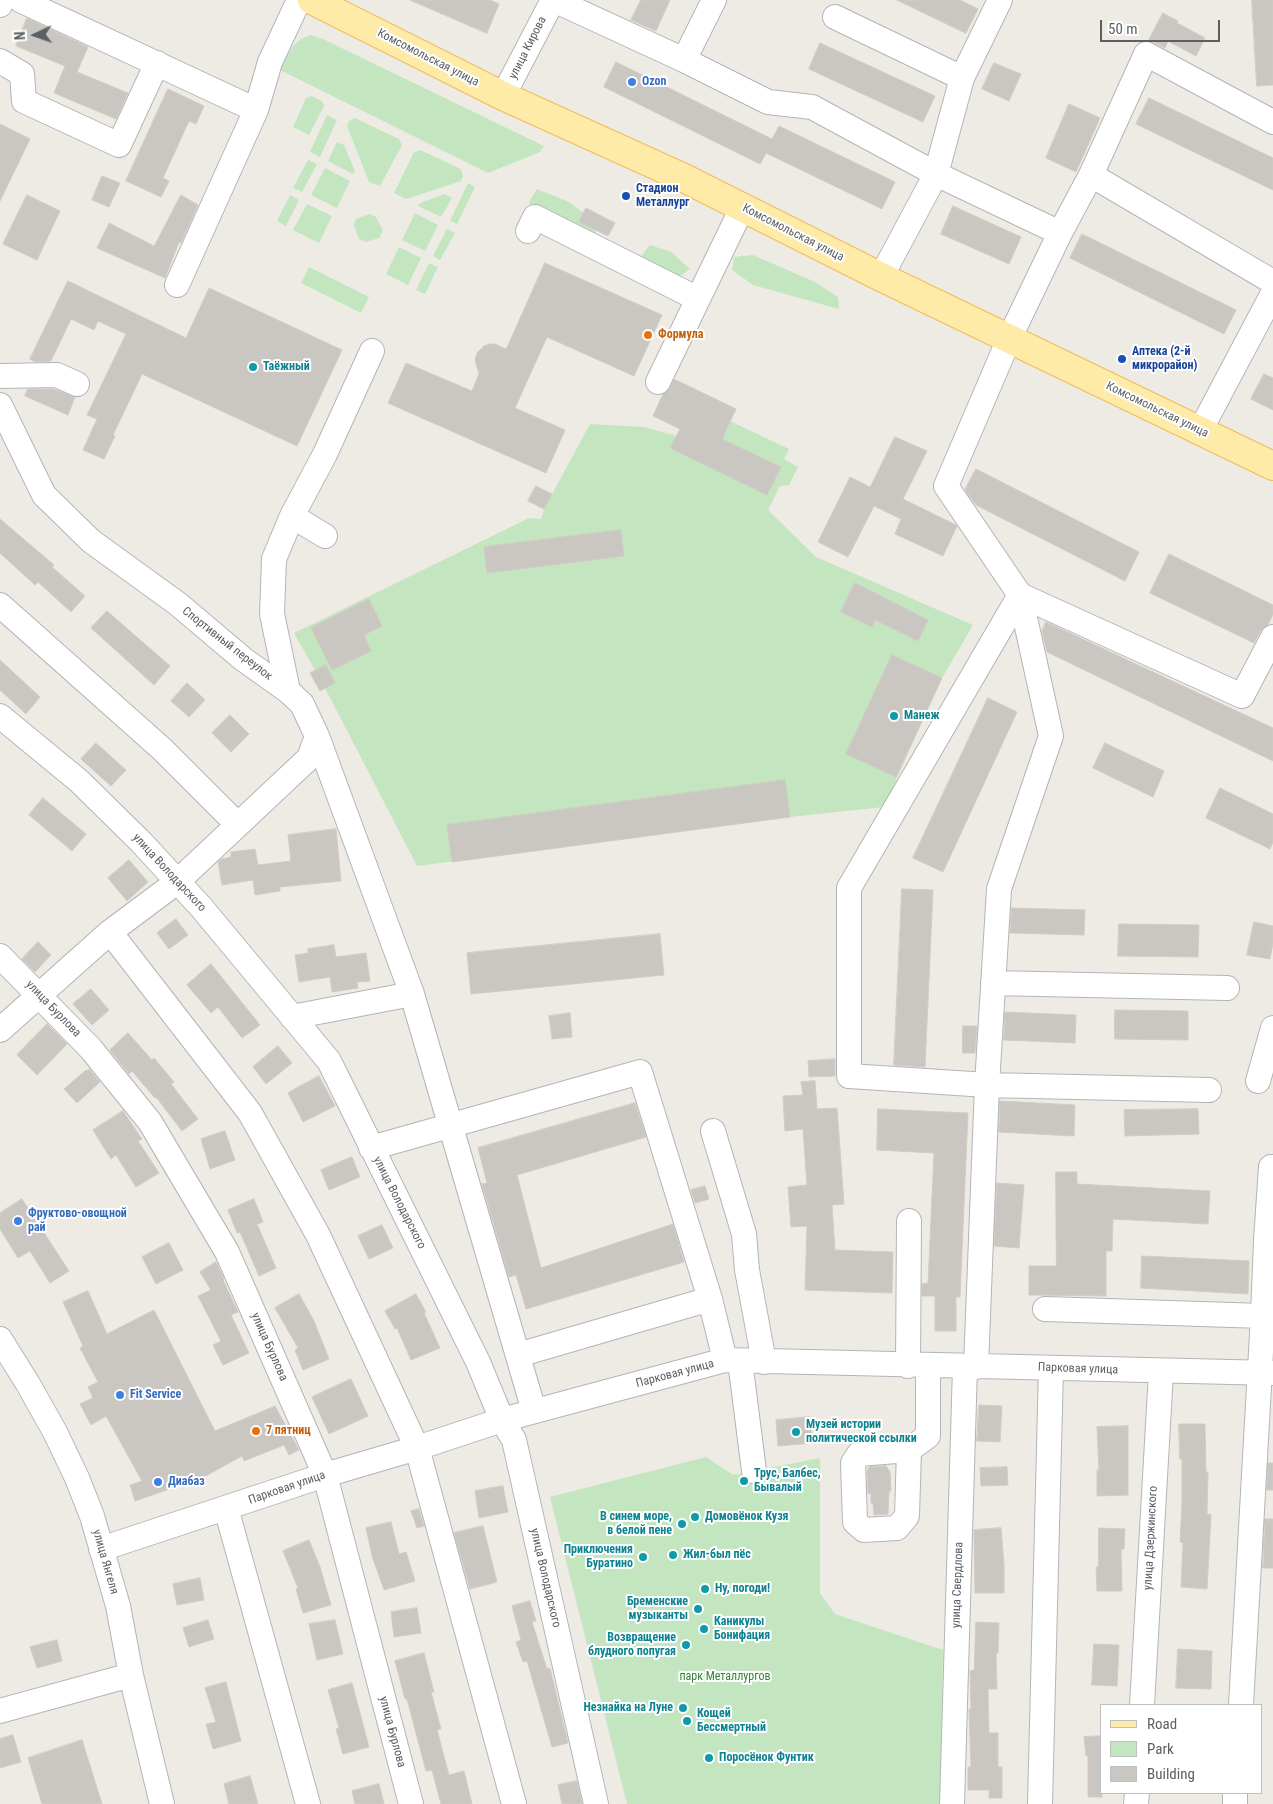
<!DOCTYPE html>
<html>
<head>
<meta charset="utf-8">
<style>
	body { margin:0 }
	#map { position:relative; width:1273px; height:1804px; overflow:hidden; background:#eeebe4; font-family:"Roboto Condensed",sans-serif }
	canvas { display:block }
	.legend { position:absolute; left:1100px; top:1704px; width:162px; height:90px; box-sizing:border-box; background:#fff; border:1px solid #bebfc1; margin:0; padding:6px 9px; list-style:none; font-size:15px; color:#5c6064 }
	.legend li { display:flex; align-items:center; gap:10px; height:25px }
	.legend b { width:25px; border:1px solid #bebfc1 }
	.north { position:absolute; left:10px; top:10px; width:50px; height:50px; -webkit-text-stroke:4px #fff; paint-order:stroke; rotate:267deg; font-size:14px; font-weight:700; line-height:20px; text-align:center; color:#5c6064 }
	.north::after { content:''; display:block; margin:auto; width:18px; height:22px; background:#5c6064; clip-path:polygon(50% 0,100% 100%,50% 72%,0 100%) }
	.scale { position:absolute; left:1100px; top:20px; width:120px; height:22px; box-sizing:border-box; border:2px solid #5c6064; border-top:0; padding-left:6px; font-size:15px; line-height:18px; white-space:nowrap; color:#5c6064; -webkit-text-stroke:4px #fff; paint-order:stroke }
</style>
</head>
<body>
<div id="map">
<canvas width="1273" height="1804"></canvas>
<ul class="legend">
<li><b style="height:6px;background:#feeba8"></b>Road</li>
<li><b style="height:14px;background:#c3e6c0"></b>Park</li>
<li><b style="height:14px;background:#cac6c1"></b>Building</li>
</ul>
<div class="north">N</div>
<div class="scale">50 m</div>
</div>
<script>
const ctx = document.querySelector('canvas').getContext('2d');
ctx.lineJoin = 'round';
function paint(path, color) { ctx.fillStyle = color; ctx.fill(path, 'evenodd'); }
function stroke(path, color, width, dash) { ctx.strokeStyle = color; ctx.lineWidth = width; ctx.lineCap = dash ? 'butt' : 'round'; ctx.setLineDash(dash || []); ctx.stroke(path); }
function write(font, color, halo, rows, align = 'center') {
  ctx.font = font + ' "Roboto Condensed",sans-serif'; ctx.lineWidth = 4; ctx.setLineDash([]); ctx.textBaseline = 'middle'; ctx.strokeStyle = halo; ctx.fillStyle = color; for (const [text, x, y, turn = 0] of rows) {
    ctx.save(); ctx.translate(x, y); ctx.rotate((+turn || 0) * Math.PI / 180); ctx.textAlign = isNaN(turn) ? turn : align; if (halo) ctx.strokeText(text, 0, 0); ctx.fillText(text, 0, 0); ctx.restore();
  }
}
paint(new Path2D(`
	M 311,35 L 325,40 L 544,146 L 540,152 L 488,173 L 280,70 C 289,53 291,41 311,35 Z
	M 312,96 L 322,101 L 324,106 L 309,135 L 293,127 L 306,98 Z
	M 327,115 L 337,120 L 320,157 L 310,152 Z
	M 355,118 L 399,139 L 402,145 L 380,186 L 369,182 L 347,126 L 349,121 Z
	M 337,142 L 344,145 L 355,171 L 353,174 L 328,161 Z
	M 420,150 L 461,169 L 463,176 L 461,181 L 406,199 L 394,193 L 414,152 Z
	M 308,160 L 317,164 L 302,192 L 293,188 Z
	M 325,168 L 350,181 L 337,208 L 311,195 Z
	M 468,183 L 475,187 L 457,224 L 450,221 Z
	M 537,189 L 567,201 L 594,220 L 596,235 L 531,211 L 529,202 Z
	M 445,194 L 452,198 L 441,217 L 418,206 L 420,203 Z
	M 290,195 L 299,200 L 286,226 L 277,221 Z
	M 307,204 L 332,216 L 319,243 L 293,230 Z
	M 415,213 L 438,225 L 425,251 L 402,240 Z
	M 370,214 L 376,217 L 383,230 L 379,238 L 366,242 L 359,239 L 354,225 L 356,219 Z
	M 447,229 L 455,233 L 440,260 L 433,256 Z
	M 650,245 L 671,252 L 690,269 L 676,279 L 639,259 Z
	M 399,247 L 421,258 L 408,285 L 386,274 Z
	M 753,255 L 815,282 L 838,297 L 839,309 L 753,285 L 732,270 L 734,257 Z
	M 429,263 L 438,267 L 425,294 L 416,290 Z
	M 309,267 L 369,297 L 361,313 L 301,283 Z
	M 730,421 L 789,449 L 784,459 L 798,467 L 789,485 L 780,486 L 768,510 L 816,557 L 973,625 L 942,678 L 884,807 L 790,817 L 417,866 L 325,688 L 294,633 L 529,518 L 541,519 L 544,509 L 590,424 L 644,427 L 717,447 Z
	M 706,1457 L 733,1475 L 820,1458 L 820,1593 L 835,1614 L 943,1650 L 940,1804 L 627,1804 L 550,1497 Z`), '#c3e6c0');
const building = new Path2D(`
	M 410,0 L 490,0 L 499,4 L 487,33 Z
	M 641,0 L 670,0 L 656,31 L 631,20 Z
	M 897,0 L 960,0 L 978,9 L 966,33 Z
	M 1252,0 L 1273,0 L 1273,85 L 1257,86 Z
	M 1163,13 L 1178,21 L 1177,23 L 1205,38 L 1196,56 L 1168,41 L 1165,48 L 1149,40 Z
	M 27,18 L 88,47 L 77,72 L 128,93 L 116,119 L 54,93 L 65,66 L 16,46 Z
	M 820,43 L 935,96 L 923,122 L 809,69 Z
	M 616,62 L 772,139 L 779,126 L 895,182 L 882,209 L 766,153 L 760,164 L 604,87 Z
	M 994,63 L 1021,74 L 1009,101 L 982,89 Z
	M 168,89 L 204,106 L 196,124 L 189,121 L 163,178 L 169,181 L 161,197 L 126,181 Z
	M 1149,98 L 1273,158 L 1273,190 L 1136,124 Z
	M 1069,104 L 1100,118 L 1076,172 L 1046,158 Z
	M 0,124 L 30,139 L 0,201 Z
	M 102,176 L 120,183 L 109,207 L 92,200 Z
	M 27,195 L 60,211 L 37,260 L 3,244 Z
	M 181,195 L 198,205 L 181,243 L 179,242 L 165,278 L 97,248 L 109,223 L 154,246 Z
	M 953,206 L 1021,237 L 1009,264 L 941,234 Z
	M 586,208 L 615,223 L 608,236 L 579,222 Z
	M 1082,234 L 1236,310 L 1224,334 L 1070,258 Z
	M 545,263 L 662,315 L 634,376 L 547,337 L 515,408 L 565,430 L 546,473 L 388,403 L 406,363 L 472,391 L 479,374 L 475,360 L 477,353 L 484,346 L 490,344 L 495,344 L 506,349 Z
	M 68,281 L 186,338 L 209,288 L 342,350 L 297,446 L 142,374 L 113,435 L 115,436 L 104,459 L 83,450 L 97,419 L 87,415 L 126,334 L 98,321 L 94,330 L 71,319 L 51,361 L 35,362 L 30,359 Z
	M 1264,374 L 1273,378 L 1273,410 L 1251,399 Z
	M 674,379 L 736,409 L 722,439 L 781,467 L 767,495 L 670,448 L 680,429 L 653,416 L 663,394 L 670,388 Z
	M 28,389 L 54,389 L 75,397 L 68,415 L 25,396 Z
	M 895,437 L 927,451 L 903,499 L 956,525 L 957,526 L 943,556 L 895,534 L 901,519 L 874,506 L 848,557 L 818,542 L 850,477 L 870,487 Z
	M 976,469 L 1139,552 L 1125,581 L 976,505 L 965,490 Z
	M 536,486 L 552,494 L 544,509 L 528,501 Z
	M 0,519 L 54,565 L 52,567 L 85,596 L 71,612 L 38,582 L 35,585 L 0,553 Z
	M 621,530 L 624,556 L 487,573 L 484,547 Z
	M 1169,554 L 1273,605 L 1273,614 L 1268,625 L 1261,630 L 1254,643 L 1150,593 Z
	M 855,583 L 928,620 L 918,641 L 875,620 L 872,627 L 841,612 Z
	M 369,599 L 382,626 L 364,635 L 371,651 L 332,670 L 311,628 Z
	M 107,611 L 170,666 L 154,685 L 91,628 Z
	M 1046,622 L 1273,728 L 1273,761 L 1047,652 L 1042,631 Z
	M 892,655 L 942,678 L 896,777 L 846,754 Z
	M 0,660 L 40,697 L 26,714 L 0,690 Z
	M 326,665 L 335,683 L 320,691 L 310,673 Z
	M 187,683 L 205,700 L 189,717 L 171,701 Z
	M 988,698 L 1017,712 L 943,872 L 913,858 Z
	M 230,715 L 249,734 L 231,752 L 212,733 Z
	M 96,743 L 126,770 L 111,786 L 81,759 Z
	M 1105,743 L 1164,771 L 1153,797 L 1093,768 Z
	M 785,780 L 790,817 L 452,862 L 447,825 Z
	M 1220,788 L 1273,814 L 1273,842 L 1270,849 L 1206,818 Z
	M 43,798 L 86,834 L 72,851 L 29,815 Z
	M 336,829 L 341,881 L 280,887 L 280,891 L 255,895 L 253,880 L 222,885 L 218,862 L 222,859 L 231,857 L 231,852 L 255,849 L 258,865 L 291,861 L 288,835 Z
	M 129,860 L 148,882 L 127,901 L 108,878 Z
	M 902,889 L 933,890 L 925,1067 L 894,1065 Z
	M 1012,908 L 1085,910 L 1084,935 L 1010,933 Z
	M 176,919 L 188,935 L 169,949 L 157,933 Z
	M 1254,922 L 1273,926 L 1273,943 L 1270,959 L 1247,955 Z
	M 1119,924 L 1199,925 L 1198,957 L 1118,956 Z
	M 660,934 L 664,975 L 471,994 L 467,953 Z
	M 38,942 L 51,955 L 35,972 L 22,959 Z
	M 334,945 L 336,957 L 366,953 L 370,981 L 357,982 L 358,988 L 332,992 L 330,977 L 299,982 L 295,955 L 308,953 L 308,949 Z
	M 211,964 L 260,1025 L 242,1038 L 218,1007 L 211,1013 L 187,985 Z
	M 91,989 L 109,1010 L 92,1025 L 73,1004 Z
	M 1115,1010 L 1188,1011 L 1188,1040 L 1115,1039 Z
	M 1005,1012 L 1076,1015 L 1075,1043 L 1004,1040 Z
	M 570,1013 L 572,1037 L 552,1039 L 549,1016 Z
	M 47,1024 L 67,1044 L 37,1075 L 17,1055 Z
	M 963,1026 L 977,1026 L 975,1053 L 963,1053 Z
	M 128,1033 L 152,1060 L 154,1058 L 174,1082 L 171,1084 L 198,1119 L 182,1131 L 156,1097 L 155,1098 L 132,1071 L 129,1074 L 110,1050 Z
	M 278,1046 L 292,1063 L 266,1084 L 253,1067 Z
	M 835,1059 L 835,1076 L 809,1077 L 808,1061 Z
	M 89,1069 L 100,1082 L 77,1103 L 64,1089 L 86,1070 L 87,1071 Z
	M 319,1076 L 335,1106 L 303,1122 L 288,1093 Z
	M 815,1081 L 817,1109 L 837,1108 L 844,1204 L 832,1205 L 835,1250 L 893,1252 L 892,1293 L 805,1290 L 807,1226 L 791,1227 L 788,1187 L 807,1185 L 803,1129 L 785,1131 L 783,1096 L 803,1095 L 801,1082 Z
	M 1000,1101 L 1075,1105 L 1074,1136 L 999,1132 Z
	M 635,1103 L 646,1137 L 517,1175 L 541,1268 L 673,1224 L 684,1262 L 526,1309 L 516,1275 L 509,1277 L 482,1184 L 487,1183 L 478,1148 Z
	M 878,1109 L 968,1113 L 960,1297 L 956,1297 L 956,1331 L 935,1331 L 935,1296 L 922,1296 L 922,1284 L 928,1283 L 934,1153 L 877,1150 Z
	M 1198,1109 L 1199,1134 L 1125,1136 L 1124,1110 Z
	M 123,1111 L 142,1139 L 138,1141 L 159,1173 L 136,1187 L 116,1155 L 111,1159 L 93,1130 Z
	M 225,1131 L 235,1160 L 210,1169 L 201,1139 Z
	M 352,1157 L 360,1177 L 329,1190 L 321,1170 Z
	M 1056,1172 L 1077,1172 L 1077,1184 L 1210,1191 L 1208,1224 L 1113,1219 L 1112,1251 L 1106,1251 L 1106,1296 L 1029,1295 L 1029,1266 L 1056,1266 Z
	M 997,1183 L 1024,1185 L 1019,1248 L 994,1246 Z
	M 705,1186 L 709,1199 L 695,1203 L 691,1190 Z
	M 22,1199 L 69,1271 L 50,1283 L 30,1251 L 18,1258 L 0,1229 L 0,1213 Z
	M 254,1199 L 263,1222 L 257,1224 L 276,1268 L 259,1276 L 240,1232 L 237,1233 L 228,1210 Z
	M 382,1225 L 393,1248 L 369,1259 L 358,1236 Z
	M 169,1243 L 183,1270 L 156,1284 L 142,1257 Z
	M 1142,1256 L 1249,1261 L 1248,1294 L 1141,1288 Z
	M 216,1262 L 224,1279 L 223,1280 L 238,1312 L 231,1315 L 249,1353 L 223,1365 L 213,1345 L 221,1341 L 198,1296 L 211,1290 L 200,1272 Z
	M 88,1291 L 107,1334 L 154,1310 L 215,1431 L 275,1406 L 299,1450 L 289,1455 L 284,1445 L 244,1461 L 242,1456 L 191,1484 L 190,1482 L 135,1501 L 130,1485 L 142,1481 L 106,1416 L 91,1425 L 80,1404 L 93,1398 L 88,1387 L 98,1382 L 80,1348 L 83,1346 L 63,1302 Z
	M 299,1294 L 314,1321 L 329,1359 L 303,1370 L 295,1350 L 298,1348 L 275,1308 Z
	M 416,1294 L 426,1312 L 424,1313 L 440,1348 L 411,1360 L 397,1328 L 395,1329 L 385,1311 Z
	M 351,1379 L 368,1416 L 329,1434 L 312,1397 Z
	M 979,1405 L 1002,1406 L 1000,1442 L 977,1441 Z
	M 810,1417 L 813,1443 L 778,1446 L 776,1420 Z
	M 1179,1424 L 1205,1424 L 1206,1472 L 1208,1472 L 1207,1514 L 1211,1515 L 1207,1589 L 1181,1587 L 1183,1543 L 1180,1542 L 1182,1502 L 1182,1459 L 1180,1459 Z
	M 1128,1426 L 1128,1495 L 1097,1496 L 1097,1470 L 1099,1470 L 1097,1427 Z
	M 1268,1463 L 1273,1463 L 1273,1490 L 1267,1490 Z
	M 886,1466 L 890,1472 L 891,1491 L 889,1491 L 888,1514 L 874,1515 L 873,1503 L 871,1503 L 871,1493 L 868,1494 L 867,1471 L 869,1467 Z
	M 1007,1467 L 1008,1485 L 981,1486 L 980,1468 Z
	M 503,1486 L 508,1512 L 479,1518 L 475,1491 Z
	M 419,1509 L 424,1526 L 417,1528 L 411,1511 Z
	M 1265,1519 L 1273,1519 L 1273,1568 L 1263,1568 Z
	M 391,1522 L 399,1554 L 406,1552 L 415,1581 L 384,1590 L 372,1556 L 366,1528 Z
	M 483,1526 L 497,1582 L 470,1589 L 454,1533 Z
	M 1001,1528 L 1004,1564 L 1004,1593 L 975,1593 L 974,1530 Z
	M 1099,1528 L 1125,1529 L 1124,1549 L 1121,1549 L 1122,1591 L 1097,1591 L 1096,1567 L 1098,1567 Z
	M 309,1540 L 320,1567 L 331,1605 L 303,1613 L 296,1589 L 298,1588 L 283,1551 Z
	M 200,1578 L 204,1600 L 177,1605 L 173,1584 Z
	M 530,1601 L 536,1621 L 532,1622 L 547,1669 L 550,1668 L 568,1743 L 552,1747 L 527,1661 L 523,1662 L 516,1642 L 521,1640 L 512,1606 Z
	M 417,1608 L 421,1633 L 394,1637 L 391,1612 Z
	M 208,1620 L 214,1639 L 189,1647 L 183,1628 Z
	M 335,1620 L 343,1654 L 317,1660 L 309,1624 Z
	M 976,1622 L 999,1623 L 998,1653 L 996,1653 L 997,1689 L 988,1689 L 989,1733 L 998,1733 L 998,1767 L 1002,1767 L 1002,1798 L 989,1798 L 989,1790 L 968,1790 L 968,1767 L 971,1767 L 969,1709 L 971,1709 L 970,1671 L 974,1670 Z
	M 57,1640 L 62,1661 L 37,1668 L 30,1647 Z
	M 1094,1644 L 1119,1645 L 1117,1686 L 1092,1685 Z
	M 1178,1649 L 1212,1651 L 1211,1689 L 1176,1688 Z
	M 424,1653 L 434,1692 L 431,1692 L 441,1729 L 437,1730 L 449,1775 L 464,1771 L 472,1804 L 441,1804 L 432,1770 L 426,1771 L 407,1699 L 405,1699 L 395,1661 Z
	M 226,1682 L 241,1741 L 213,1749 L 206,1724 L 216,1722 L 205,1688 Z
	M 352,1683 L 369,1747 L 343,1754 L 336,1729 L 339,1728 L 328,1690 Z
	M 13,1735 L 21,1762 L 0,1768 L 0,1739 Z
	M 1102,1736 L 1102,1797 L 1088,1797 L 1088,1756 L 1086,1756 L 1084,1737 Z
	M 82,1740 L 102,1804 L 42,1804 L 28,1758 Z
	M 250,1776 L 258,1804 L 229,1804 L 224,1784 Z
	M 577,1781 L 582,1804 L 562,1804 L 558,1785 Z
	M 379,1784 L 384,1804 L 355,1804 L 352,1791 Z`);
paint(building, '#cac6c1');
stroke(building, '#d3ccc2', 1);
const minor = new Path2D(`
	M 20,0 L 256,110 L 270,62 L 299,0
	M 554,0 L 684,60 L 768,102 L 812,107 L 936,174 L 962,78 L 1000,0
	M 0,5 L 2,0
	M 835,17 L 962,78
	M 684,60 L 714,0
	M 0,61 L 22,74 L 24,101 L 119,145 L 157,63
	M 503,96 L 553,0
	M 1273,122 L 1146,54 L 1091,175 L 1060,233 L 1009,339 L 946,486 L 1020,595 L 1242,696 L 1273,637
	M 1091,175 L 1273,282
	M 528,231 L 535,217 L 698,299 L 742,208
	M 881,277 L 936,174 L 1060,233
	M 177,285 L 256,110
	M 0,376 L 57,375 L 77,384
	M 658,382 L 698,299
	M 0,405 L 44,495 L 91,541 L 178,604 L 243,659 L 288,691 L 302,704 L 317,736 L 309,758 L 177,882 L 110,932 L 0,1030
	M 1200,431 L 1273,293
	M 292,516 L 325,536
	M 1020,595 L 1051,736 L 999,889 L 987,1085 L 849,1076 L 849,888 Z
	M 0,605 L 162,749 L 237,824
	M 288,691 L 272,614 L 274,559 L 292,516 L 325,454 L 372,351
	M 0,716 L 79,781 L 141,842 L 201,907 L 329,1061 L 478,1362 L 502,1420 L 514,1440 L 596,1804
	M 317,736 L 412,994 L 534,1411
	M 110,932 L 250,1113 L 318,1235 L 417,1448 L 514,1804
	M 0,956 L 91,1049 L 150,1122 L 227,1252 L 325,1475 L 411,1804
	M 993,983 L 1227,988
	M 292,1017 L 412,994
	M 1258,1081 L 1273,1028
	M 713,1131 L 744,1234 L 747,1270 L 764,1362
	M 371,1148 L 640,1072 L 710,1299 L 518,1355
	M 710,1299 L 725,1360
	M 1045,1309 L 1263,1316 L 1266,1240 L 1271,1167 L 1273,1167
	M 0,1339 L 28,1384 L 55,1432 L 77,1478 L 92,1516 L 118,1606 L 131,1675 L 162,1804
	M 740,1361 L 754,1471
	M 908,1366 L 909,1221
	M 976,1367 L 987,1085 L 1209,1090
	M 909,1450 L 907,1516 L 897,1528 L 864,1530 L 855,1522 L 853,1463 L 859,1454 L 909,1450 L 928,1436 L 928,1366
	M 226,1508 L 308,1804
	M 101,1549 L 325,1475 L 417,1448 L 502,1420 L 725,1360 L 1273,1373
	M 1142,1705 L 1161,1372
	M 1241,1705 L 1263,1316 L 1273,1316
	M 0,1711 L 131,1675
	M 952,1804 L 965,1367
	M 1040,1804 L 1051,1368
	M 1136,1804 L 1137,1793
	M 1235,1804 L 1235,1793`);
const major = new Path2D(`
	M 312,0 L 503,96 L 684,178 L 881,277 L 1273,466`);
stroke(minor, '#b1b5b9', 26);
stroke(major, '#f0bc5b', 30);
stroke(minor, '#fff', 24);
stroke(major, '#feeba8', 28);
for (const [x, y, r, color] of [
	[632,82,5,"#3f7fe0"],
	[626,196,5,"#1a4fb4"],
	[648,335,5,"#e8710a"],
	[1122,359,5,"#1a4fb4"],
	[253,367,5,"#0f9aa8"],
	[894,716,5,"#0f9aa8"],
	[18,1221,5,"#3f7fe0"],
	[120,1395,5,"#3f7fe0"],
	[256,1431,5,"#e8710a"],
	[796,1432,5,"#0f9aa8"],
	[744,1481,5,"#0f9aa8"],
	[158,1482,5,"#3f7fe0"],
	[695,1517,5,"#0f9aa8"],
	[682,1524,5,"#0f9aa8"],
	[673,1555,5,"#0f9aa8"],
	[643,1557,5,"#0f9aa8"],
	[705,1589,5,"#0f9aa8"],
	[698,1609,5,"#0f9aa8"],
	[704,1629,5,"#0f9aa8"],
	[686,1645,5,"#0f9aa8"],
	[683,1708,5,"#0f9aa8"],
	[687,1721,5,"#0f9aa8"],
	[709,1758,5,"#0f9aa8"]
]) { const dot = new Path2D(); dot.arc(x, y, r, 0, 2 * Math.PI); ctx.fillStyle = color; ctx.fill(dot); stroke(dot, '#fff', 2); }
write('12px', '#5c6064', '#fff', [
	["улица Кирова",528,48,-63],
	["Комсомольская улица",428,58,27],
	["Комсомольская улица",793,233,27],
	["Комсомольская улица",1157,410,26],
	["Спортивный переулок",227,644,38],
	["улица Володарского",169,873,47],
	["улица Бурлова",53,1009,46],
	["улица Володарского",399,1203,63],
	["улица Бурлова",269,1347,66],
	["Парковая улица",1078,1369,2],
	["Парковая улица",675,1374,-15],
	["Парковая улица",287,1488,-19],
	["улица Дзержинского",1151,1538,-87],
	["улица Янгеля",105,1562,74],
	["улица Володарского",545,1578,77],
	["улица Свердлова",958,1585,-88],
	["улица Бурлова",392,1732,75]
]);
write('bold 12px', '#366cbe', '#fff', [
	["Ozon",642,82],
	["Фруктово-овощной",28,1214],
	["рай",28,1228],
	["Fit Service",130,1395],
	["Диабаз",168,1482]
], 'left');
write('bold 12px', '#164399', '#fff', [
	["Стадион",636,189],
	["Металлург",636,203],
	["Аптека (2-й",1132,352],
	["микрорайон)",1132,366]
], 'left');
write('bold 12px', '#c56008', '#fff', [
	["Формула",658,335],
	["7 пятниц",266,1431]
], 'left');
write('bold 12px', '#0d838f', '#fff', [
	["Таёжный",263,367],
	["Манеж",904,716],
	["Музей истории",806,1425],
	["политической ссылки",806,1439],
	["Трус, Балбес,",754,1474],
	["Бывалый",754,1488],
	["В синем море,",672,1517,"right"],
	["в белой пене",672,1531,"right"],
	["Домовёнок Кузя",705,1517],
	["Приключения",633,1550,"right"],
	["Буратино",633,1564,"right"],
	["Жил-был пёс",683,1555],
	["Ну, погоди!",715,1589],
	["Бременские",688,1602,"right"],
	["музыканты",688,1616,"right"],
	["Каникулы",714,1622],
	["Бонифация",714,1636],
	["Возвращение",676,1638,"right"],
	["блудного попугая",676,1652,"right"],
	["Незнайка на Луне",673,1708,"right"],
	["Кощей",697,1714],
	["Бессмертный",697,1728],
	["Поросёнок Фунтик",719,1758]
], 'left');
write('12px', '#368235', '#fff', [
	["парк Металлургов",725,1677]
]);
</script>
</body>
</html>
